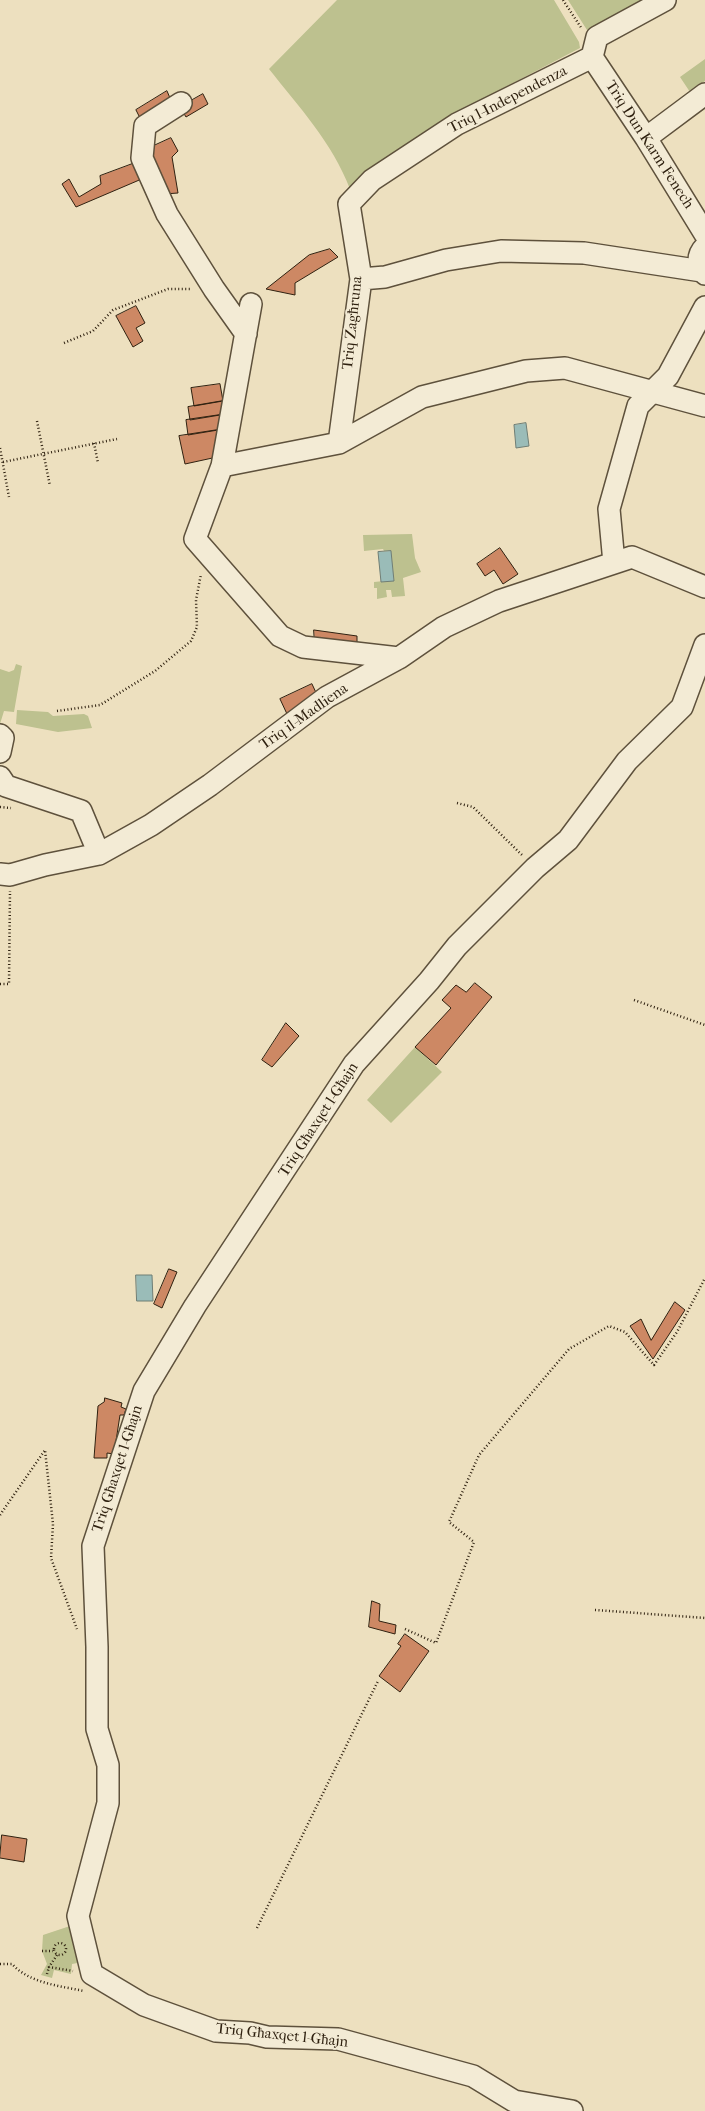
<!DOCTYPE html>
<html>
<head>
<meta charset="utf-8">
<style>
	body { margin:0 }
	canvas { display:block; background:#ede0bf }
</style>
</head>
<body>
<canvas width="705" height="2111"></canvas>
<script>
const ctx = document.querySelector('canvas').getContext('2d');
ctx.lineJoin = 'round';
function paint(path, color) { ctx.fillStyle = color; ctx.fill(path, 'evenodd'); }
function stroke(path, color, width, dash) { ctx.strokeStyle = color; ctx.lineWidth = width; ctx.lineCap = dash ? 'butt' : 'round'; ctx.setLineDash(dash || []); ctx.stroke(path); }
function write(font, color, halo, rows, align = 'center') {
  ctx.font = font + ' "IM FELL French Canon",serif'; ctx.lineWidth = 4; ctx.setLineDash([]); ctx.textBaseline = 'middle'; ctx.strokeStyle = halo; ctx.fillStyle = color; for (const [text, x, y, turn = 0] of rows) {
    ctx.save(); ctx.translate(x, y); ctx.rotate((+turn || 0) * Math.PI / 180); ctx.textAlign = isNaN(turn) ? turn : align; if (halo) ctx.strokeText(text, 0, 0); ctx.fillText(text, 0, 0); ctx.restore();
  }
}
paint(new Path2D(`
	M 337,0 L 554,0 L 579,42 L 580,48 L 448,117 L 350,189 C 332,142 299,107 269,69 Z
	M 568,0 L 641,0 L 587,30 Z
	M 705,59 L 705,81 L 690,92 L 680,77 Z
	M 412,534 L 415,558 L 421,572 L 403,578 L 405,596 L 392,597 L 391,590 L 386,590 L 387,597 L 377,599 L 377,588 L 374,588 L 374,582 L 394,580 L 390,551 L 384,551 L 383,549 L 364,551 L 363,535 Z
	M 16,664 L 22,666 L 14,712 L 4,711 L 0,724 L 0,669 L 9,672 L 14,670 Z
	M 17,710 L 48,712 L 53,716 L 84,714 L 88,716 L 92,728 L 58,732 L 16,724 Z
	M 415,1047 L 442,1072 L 391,1123 L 367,1100 Z
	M 76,1924 L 83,1962 L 72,1964 L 71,1974 L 54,1970 L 52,1978 L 41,1975 L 47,1964 L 42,1951 L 43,1935 Z`), '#bdc18f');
const water = new Path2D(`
	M 526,423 L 529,446 L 516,448 L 514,425 Z
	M 391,551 L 394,581 L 381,582 L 378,552 Z
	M 136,1275 L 152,1275 L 153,1301 L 137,1301 Z`);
paint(water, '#9abcb8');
stroke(water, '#6f7e75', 1);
const building = new Path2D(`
	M 167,91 L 173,105 L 142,122 L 136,110 Z
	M 203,94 L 208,104 L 186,117 L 180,107 Z
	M 171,138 L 178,151 L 172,157 L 178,193 L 164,194 L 147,149 Z
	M 135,163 L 144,178 L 76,207 L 62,184 L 69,179 L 79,197 L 101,184 L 100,176 Z
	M 330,249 L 338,257 L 295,283 L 295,295 L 266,289 L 309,255 Z
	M 136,306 L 145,323 L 136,328 L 143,341 L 133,347 L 116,316 Z
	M 220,384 L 223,401 L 194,406 L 191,388 Z
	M 223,401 L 220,415 L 190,420 L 188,407 Z
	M 220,415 L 218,430 L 188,435 L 186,420 Z
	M 218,430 L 217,457 L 185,464 L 179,436 Z
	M 500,548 L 518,574 L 503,584 L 494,570 L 485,576 L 477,564 Z
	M 314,630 L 357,636 L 357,651 L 315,645 Z
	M 312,684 L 319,699 L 287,714 L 280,699 Z
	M 475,983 L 492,997 L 436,1065 L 415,1047 L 451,1008 L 442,1000 L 456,985 L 466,992 Z
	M 286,1023 L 299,1036 L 272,1067 L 262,1060 Z
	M 169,1269 L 177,1272 L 162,1308 L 154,1304 Z
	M 675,1302 L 685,1310 L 653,1359 L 630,1326 L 641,1319 L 651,1340 Z
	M 105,1398 L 122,1403 L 121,1407 L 126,1409 L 124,1415 L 120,1415 L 114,1454 L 107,1453 L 107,1458 L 94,1458 L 98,1406 L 104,1402 Z
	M 372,1601 L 380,1604 L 379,1621 L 396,1625 L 395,1634 L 369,1627 Z
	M 405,1634 L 429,1651 L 400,1692 L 379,1676 L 401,1646 L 398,1644 Z
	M 2,1835 L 27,1839 L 24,1862 L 0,1858 Z`);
paint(building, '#cd8864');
stroke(building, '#2f2110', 1);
const minor = new Path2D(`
	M 592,57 L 646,138 L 705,234
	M 181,103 L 145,126 L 142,158 L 167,214 L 214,289 L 246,334
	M 646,138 L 705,94
	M 705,247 C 697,255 697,266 705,274
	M 361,279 L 385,277 L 446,260 L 501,251 L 584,253 L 702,271
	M 251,304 L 222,466 L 195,539 L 280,636 L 303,647 L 399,658
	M 339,443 L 361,279 L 349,204 L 372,180 L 457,124 L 592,57 L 597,37 L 665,0
	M 222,466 L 339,443 L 422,397 L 526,371 L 565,368 L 705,406
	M 614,563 L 609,509 L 638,406 L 668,376 L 705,307
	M 0,735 L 3,738 L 0,752
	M 0,777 L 6,786 L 81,811 L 99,854
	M 0,874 L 10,875 L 45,865 L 99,854 L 151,825 L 210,785 L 327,697 L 399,658 L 444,627 L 499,601 L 632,557 L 705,587
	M 572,2111 L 514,2101 L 473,2076 L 338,2039 L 267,2037 L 250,2033 L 216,2031 L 144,2005 L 92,1974 L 78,1916 L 108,1803 L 108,1765 L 97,1729 L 97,1647 L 93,1546 L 144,1391 L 195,1306 L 354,1064 L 429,981 L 457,946 L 535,868 L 568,840 L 627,761 L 682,707 L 705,645`);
stroke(minor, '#5e513c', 24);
stroke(new Path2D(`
	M 563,0 L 582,29
	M 64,343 L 93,331 L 113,310 L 168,289 L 192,289
	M 37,421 L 50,486
	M 94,443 L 98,463
	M 0,448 L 9,497
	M 3,462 L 117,439
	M 57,711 L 100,705 L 155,671 L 191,641 L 197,627 L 196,600 L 201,574
	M 457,803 L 473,807 L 523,856
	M 0,807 L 11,808
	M 0,984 L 9,984 L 10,891
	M 634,1000 L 705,1025
	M 0,1515 L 45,1450 L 53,1524 L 51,1558 L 77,1629
	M 595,1610 L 705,1618
	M 405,1629 L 436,1643 L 474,1542 L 449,1522 L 479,1455 L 569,1349 L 609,1326 L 625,1332 L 654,1365 L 677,1332 L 705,1278
	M 257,1928 L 378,1681
	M54 1949a6 6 0 1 1 12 0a6 6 0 1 1-12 0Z
	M 42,1951 L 53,1951
	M 57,1955 L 49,1967 L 73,1971
	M 0,1964 L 12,1964 C 29,1983 60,1986 84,1991
	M 47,1974 L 49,1967`), '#2f2110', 2.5, [1, 2.5]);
stroke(minor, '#f3ebd5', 21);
write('15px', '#2f2110', '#f3ebd5', [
	["Triq l-Independenza",508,100,-27],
	["Triq Dun Karm Fenech",649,145,57],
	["Triq Zagħruna",353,323,-84],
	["Triq il-Madliena",304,717,-35],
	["Triq Għaxqet l-Għajn",319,1120,-57],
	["Triq Għaxqet l-Għajn",118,1469,-72],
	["Triq Għaxqet l-Għajn",282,2036,6]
]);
</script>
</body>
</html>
